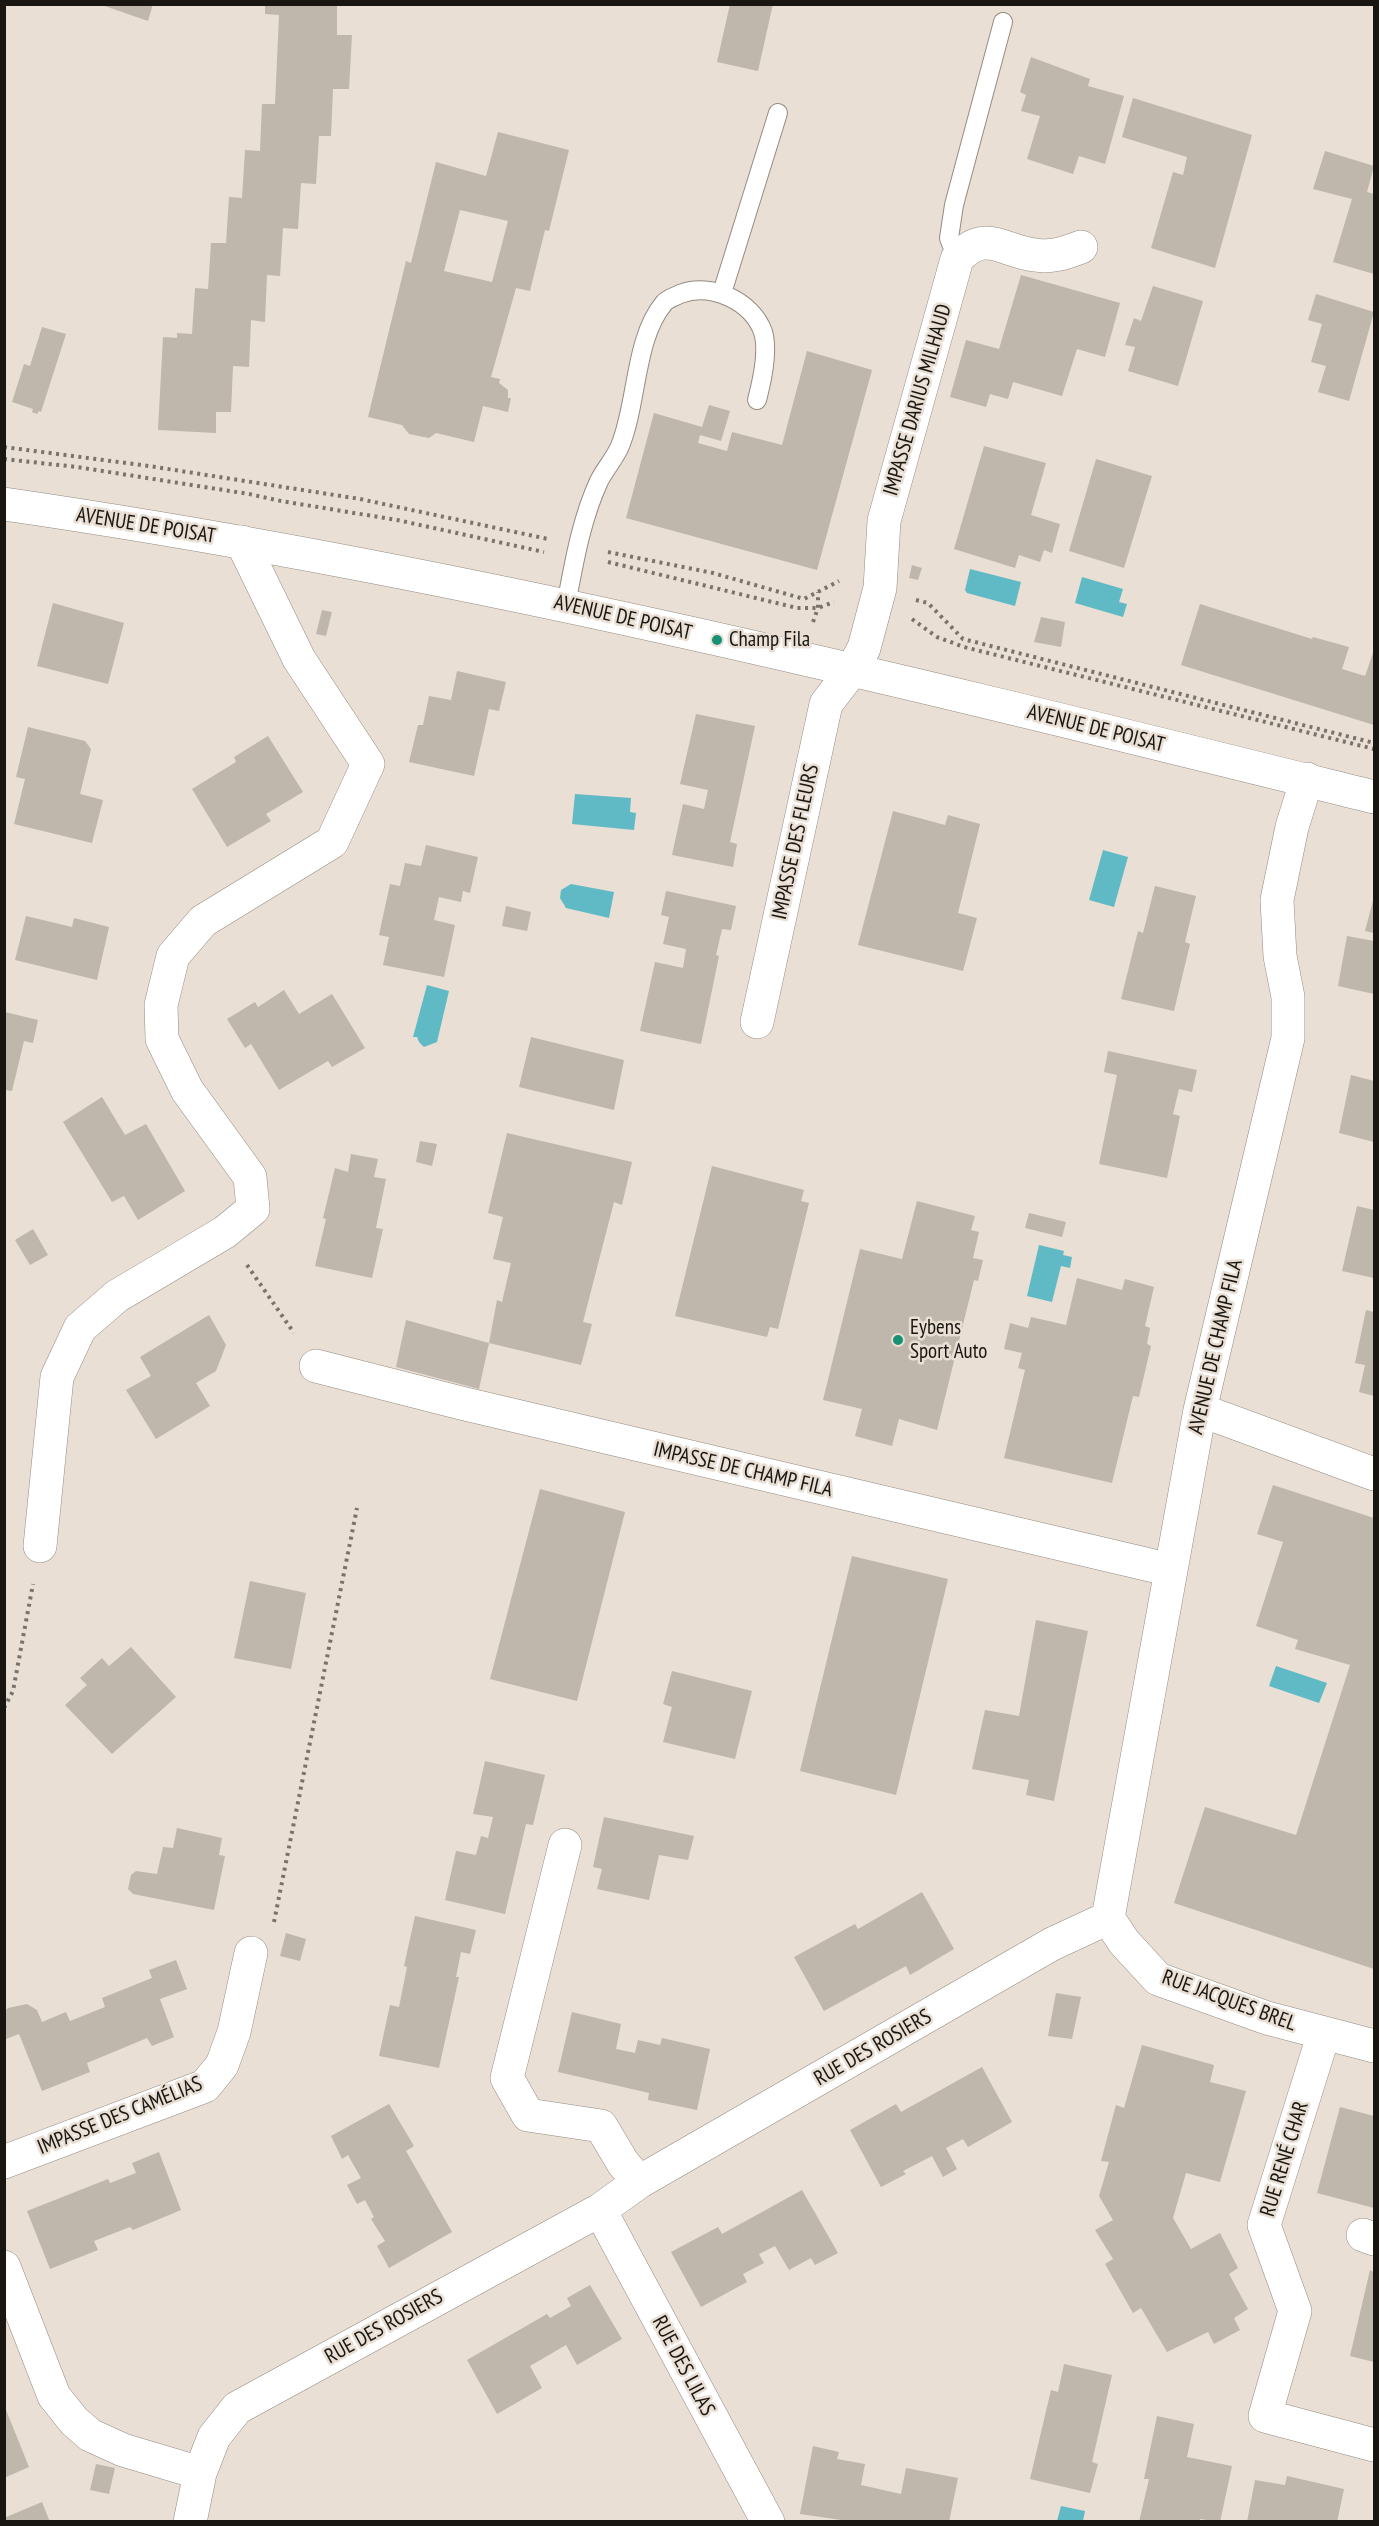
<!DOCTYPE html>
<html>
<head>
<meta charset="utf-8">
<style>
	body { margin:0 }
	#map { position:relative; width:1379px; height:2526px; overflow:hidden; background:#e9dfd4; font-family:"PT Sans Narrow",sans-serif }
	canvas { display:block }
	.frame { position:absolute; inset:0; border:6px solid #191612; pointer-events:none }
</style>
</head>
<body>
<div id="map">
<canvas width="1379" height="2526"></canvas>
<div class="frame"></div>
</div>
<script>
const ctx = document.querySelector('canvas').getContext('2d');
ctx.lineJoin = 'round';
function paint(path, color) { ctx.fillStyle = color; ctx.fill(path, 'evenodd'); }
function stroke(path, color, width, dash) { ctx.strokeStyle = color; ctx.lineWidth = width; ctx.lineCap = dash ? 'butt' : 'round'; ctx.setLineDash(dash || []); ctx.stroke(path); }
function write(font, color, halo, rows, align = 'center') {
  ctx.font = font + ' "PT Sans Narrow",sans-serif'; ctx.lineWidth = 5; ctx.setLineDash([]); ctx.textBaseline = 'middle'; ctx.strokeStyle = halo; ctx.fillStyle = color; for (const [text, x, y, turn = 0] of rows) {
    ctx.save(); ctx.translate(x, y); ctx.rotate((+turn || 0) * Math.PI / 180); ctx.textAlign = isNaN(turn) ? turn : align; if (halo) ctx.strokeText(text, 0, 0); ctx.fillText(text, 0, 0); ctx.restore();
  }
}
paint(new Path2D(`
	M 970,569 L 1021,582 L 1015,606 L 967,593 L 965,590 Z
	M 1082,577 L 1123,589 L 1119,602 L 1127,604 L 1123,617 L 1075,603 Z
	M 575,794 L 631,798 L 630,812 L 636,813 L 634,830 L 572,824 Z
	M 1103,850 L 1128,857 L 1114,907 L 1089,900 Z
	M 571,884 L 614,892 L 609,918 L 566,908 L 560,898 L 561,890 Z
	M 427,985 L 449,991 L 437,1042 L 424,1047 L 419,1042 L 417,1037 L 413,1037 Z
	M 1039,1245 L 1064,1251 L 1063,1255 L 1072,1257 L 1070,1268 L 1061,1266 L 1052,1302 L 1027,1296 Z
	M 1276,1666 L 1327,1683 L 1319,1703 L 1269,1686 Z
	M 1061,2506 L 1085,2511 L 1083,2521 L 1057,2521 Z`), '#60bac5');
paint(new Path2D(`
	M 99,4 L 153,4 L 148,21 Z
	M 265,4 L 337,4 L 337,35 L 352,35 L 349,89 L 333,89 L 331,136 L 319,136 L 316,184 L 301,183 L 298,229 L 283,228 L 280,276 L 267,275 L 265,322 L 251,320 L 249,367 L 233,366 L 231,412 L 216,412 L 216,433 L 158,430 L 163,337 L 177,338 L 177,333 L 192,334 L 195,288 L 208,289 L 211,243 L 226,243 L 229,197 L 242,198 L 245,150 L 260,151 L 262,104 L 275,104 L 279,15 L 265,14 Z
	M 730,4 L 773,4 L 758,71 L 717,62 Z
	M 1031,57 L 1090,79 L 1088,86 L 1124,96 L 1105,164 L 1079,156 L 1073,174 L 1027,159 L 1040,116 L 1021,111 L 1026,95 L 1020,92 Z
	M 1133,98 L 1252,135 L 1215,268 L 1151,248 L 1173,172 L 1183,175 L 1187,157 L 1122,137 Z
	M 498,132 L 569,150 L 549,231 L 545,230 L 530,291 L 516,288 L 491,377 L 500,379 L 499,383 L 508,390 L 508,398 L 511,398 L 508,412 L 483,406 L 474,442 L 436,433 L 429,438 L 409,434 L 402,425 L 368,417 L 406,261 L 411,263 L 436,162 L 486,176 ZM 460,210 L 508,221 L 492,282 L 444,271 Z
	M 1325,151 L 1374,166 L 1367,192 L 1374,194 L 1374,274 L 1333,262 L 1352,199 L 1313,189 Z
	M 1021,275 L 1120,303 L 1105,357 L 1077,349 L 1062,396 L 1013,382 L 1008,399 L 990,394 L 986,407 L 950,397 L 966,340 L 999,349 Z
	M 1153,286 L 1203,301 L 1178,386 L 1128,371 L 1135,347 L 1125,345 L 1134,318 L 1141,321 Z
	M 1316,294 L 1374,312 L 1349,401 L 1318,392 L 1326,366 L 1311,362 L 1322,324 L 1308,320 Z
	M 42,327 L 66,334 L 41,412 L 39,411 L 37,414 L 32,412 L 33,409 L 12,402 L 24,364 L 30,366 Z
	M 807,351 L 872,370 L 817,570 L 626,518 L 654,413 L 702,427 L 709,405 L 730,411 L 721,441 L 700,435 L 698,443 L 727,451 L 732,432 L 782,445 Z
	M 984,446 L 1046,463 L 1031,515 L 1060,524 L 1052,553 L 1044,550 L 1040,562 L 1019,555 L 1015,568 L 954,549 Z
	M 1096,459 L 1152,476 L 1124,568 L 1069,551 Z
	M 912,565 L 922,568 L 918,580 L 909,578 Z
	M 53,603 L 124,623 L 108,684 L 37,666 Z
	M 1200,604 L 1312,639 L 1313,637 L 1349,647 L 1342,669 L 1365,676 L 1374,650 L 1374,725 L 1181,665 Z
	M 322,610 L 332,612 L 326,636 L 316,634 Z
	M 1041,617 L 1065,622 L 1061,647 L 1034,642 Z
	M 457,671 L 506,682 L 499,711 L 489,709 L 474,776 L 409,762 L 418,725 L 423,725 L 429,696 L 451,700 Z
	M 696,714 L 755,726 L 730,842 L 737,844 L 733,867 L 672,855 L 683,804 L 704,809 L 708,790 L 680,784 Z
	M 28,727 L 85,741 L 91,749 L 80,794 L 103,800 L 92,843 L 14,824 L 25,779 L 16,777 Z
	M 268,736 L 303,792 L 266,814 L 271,821 L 227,847 L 192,789 L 236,762 L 234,757 Z
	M 893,811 L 945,825 L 948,815 L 980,824 L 958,913 L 977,918 L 963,971 L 858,945 Z
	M 426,845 L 478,857 L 470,893 L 463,891 L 461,902 L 439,897 L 434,920 L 455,925 L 444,977 L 383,965 L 389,937 L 379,935 L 390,884 L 400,886 L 405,863 L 421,866 Z
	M 1155,886 L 1196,896 L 1185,942 L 1190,944 L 1174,1011 L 1121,999 L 1138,931 L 1143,933 Z
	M 666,891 L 736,906 L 731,930 L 722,929 L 716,955 L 719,956 L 701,1044 L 640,1031 L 655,962 L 683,968 L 686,949 L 663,944 L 669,917 L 661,915 Z
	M 1374,897 L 1374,933 L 1365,931 Z
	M 506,906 L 531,912 L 527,931 L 502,926 Z
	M 26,916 L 72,927 L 74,918 L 109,927 L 97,980 L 15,960 Z
	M 1347,936 L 1374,941 L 1374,994 L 1338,986 Z
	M 284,990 L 299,1014 L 332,994 L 365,1048 L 332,1067 L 328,1061 L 279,1090 L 251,1044 L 245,1048 L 227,1019 L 255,1002 L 258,1007 Z
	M 5,1012 L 38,1020 L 33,1043 L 24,1041 L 12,1091 L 5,1090 Z
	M 531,1037 L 624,1060 L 614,1110 L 519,1087 Z
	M 1108,1051 L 1197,1070 L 1192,1092 L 1179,1089 L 1173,1114 L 1180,1116 L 1167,1178 L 1099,1164 L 1117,1075 L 1104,1072 Z
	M 1351,1075 L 1374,1081 L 1374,1142 L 1339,1133 Z
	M 102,1097 L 125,1135 L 146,1124 L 185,1191 L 138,1220 L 124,1196 L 112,1202 L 63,1122 Z
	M 507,1133 L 632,1162 L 622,1205 L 614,1202 L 583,1322 L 592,1324 L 581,1365 L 489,1343 L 479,1389 L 396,1367 L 406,1320 L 489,1343 L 497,1300 L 502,1302 L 511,1263 L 493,1259 L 503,1217 L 488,1213 Z
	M 420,1141 L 437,1144 L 432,1166 L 416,1162 Z
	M 351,1154 L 378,1159 L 374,1177 L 386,1179 L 376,1228 L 383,1229 L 372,1278 L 315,1266 L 326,1219 L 323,1218 L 335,1168 L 348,1172 Z
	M 712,1166 L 804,1190 L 801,1201 L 809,1203 L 778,1329 L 770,1327 L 767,1337 L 675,1316 Z
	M 917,1201 L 975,1216 L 971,1230 L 979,1232 L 973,1258 L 983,1260 L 978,1281 L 974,1280 L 937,1430 L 899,1419 L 892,1446 L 855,1436 L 862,1409 L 823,1400 L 860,1249 L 902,1259 Z
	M 1357,1206 L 1374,1210 L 1374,1278 L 1342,1271 Z
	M 1029,1213 L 1066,1222 L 1062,1237 L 1025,1228 Z
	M 33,1229 L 48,1255 L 30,1265 L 15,1240 Z
	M 1077,1278 L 1122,1290 L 1125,1279 L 1154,1287 L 1145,1326 L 1150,1328 L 1147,1344 L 1151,1346 L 1139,1397 L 1133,1396 L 1112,1483 L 1004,1458 L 1025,1370 L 1018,1368 L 1022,1353 L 1004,1349 L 1010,1323 L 1028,1328 L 1031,1317 L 1066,1325 Z
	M 1366,1310 L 1374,1312 L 1374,1396 L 1359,1392 L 1365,1365 L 1355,1363 Z
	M 209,1315 L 226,1345 L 216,1371 L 196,1383 L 210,1406 L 156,1439 L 126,1390 L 151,1376 L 140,1357 Z
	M 1273,1485 L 1374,1518 L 1374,1969 L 1174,1903 L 1205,1807 L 1296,1835 L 1350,1665 L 1295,1649 L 1298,1640 L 1256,1626 L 1283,1542 L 1257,1534 Z
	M 540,1489 L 625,1512 L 577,1701 L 490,1679 Z
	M 852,1556 L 948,1579 L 896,1795 L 800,1771 Z
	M 250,1581 L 306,1593 L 291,1669 L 234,1658 Z
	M 1036,1620 L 1088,1631 L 1054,1801 L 1026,1795 L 1029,1780 L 972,1769 L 985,1710 L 1019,1716 Z
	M 131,1647 L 176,1697 L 112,1754 L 65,1705 L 87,1685 L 80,1678 L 102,1658 L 109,1666 Z
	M 672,1671 L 752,1691 L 735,1759 L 663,1742 L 672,1707 L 663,1704 Z
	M 485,1761 L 545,1775 L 533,1825 L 526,1824 L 505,1914 L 445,1900 L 456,1851 L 476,1855 L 481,1836 L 488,1838 L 493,1817 L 473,1814 Z
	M 604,1817 L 694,1836 L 688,1860 L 659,1855 L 649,1900 L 597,1889 L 602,1869 L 593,1867 Z
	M 177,1828 L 222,1838 L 219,1855 L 225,1856 L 214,1910 L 133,1894 L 128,1889 L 131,1875 L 136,1871 L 157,1874 L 163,1847 L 173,1848 Z
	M 922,1892 L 954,1949 L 910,1975 L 906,1966 L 824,2011 L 794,1957 L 855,1924 L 858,1929 Z
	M 415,1916 L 476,1930 L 470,1954 L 461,1952 L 456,1977 L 459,1977 L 439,2068 L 379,2056 L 390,2005 L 399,2007 L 407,1967 L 404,1966 Z
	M 286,1933 L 306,1939 L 300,1961 L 280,1956 Z
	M 176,1960 L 187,1989 L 160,1999 L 174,2037 L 152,2046 L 147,2038 L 87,2063 L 90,2072 L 42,2091 L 19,2034 L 6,2039 L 4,2034 L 4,2012 L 8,2008 L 27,2004 L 37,2010 L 42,2022 L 66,2012 L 70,2021 L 105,2007 L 102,1998 L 152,1978 L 149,1970 Z
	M 1056,1993 L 1081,1997 L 1072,2039 L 1048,2036 Z
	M 572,2012 L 621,2024 L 616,2049 L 635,2053 L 638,2040 L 660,2045 L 662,2038 L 710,2049 L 697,2110 L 648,2100 L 649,2093 L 558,2072 Z
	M 1142,2045 L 1214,2065 L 1210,2082 L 1246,2091 L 1220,2182 L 1186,2173 L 1173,2218 L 1191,2249 L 1220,2233 L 1238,2268 L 1229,2274 L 1248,2309 L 1234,2318 L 1240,2330 L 1214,2344 L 1208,2332 L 1167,2352 L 1141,2308 L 1133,2313 L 1105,2264 L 1113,2259 L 1095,2230 L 1113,2220 L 1099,2196 L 1109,2162 L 1101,2161 L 1116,2105 L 1124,2108 Z
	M 982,2067 L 1012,2122 L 968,2147 L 963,2139 L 946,2148 L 957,2169 L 943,2177 L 932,2156 L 903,2171 L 906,2174 L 881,2187 L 850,2130 L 896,2104 L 901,2112 Z
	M 389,2104 L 414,2146 L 406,2151 L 452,2232 L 389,2268 L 377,2246 L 385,2241 L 371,2219 L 374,2217 L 365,2200 L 357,2204 L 347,2185 L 361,2178 L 348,2155 L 342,2159 L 331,2136 Z
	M 1340,2107 L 1374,2116 L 1374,2208 L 1317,2193 Z
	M 159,2152 L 181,2210 L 133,2230 L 130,2227 L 94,2241 L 98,2250 L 50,2269 L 27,2211 L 108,2179 L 110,2183 L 136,2173 L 132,2163 Z
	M 802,2190 L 838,2253 L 815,2265 L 811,2258 L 789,2270 L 775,2246 L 759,2254 L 764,2263 L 743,2274 L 747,2282 L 701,2307 L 671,2252 L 718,2227 L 722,2234 Z
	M 1370,2270 L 1374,2272 L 1374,2362 L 1350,2356 Z
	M 590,2285 L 622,2339 L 577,2365 L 566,2345 L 530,2366 L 542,2388 L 497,2414 L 467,2360 L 547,2314 L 550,2318 L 571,2306 L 567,2298 Z
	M 1064,2364 L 1112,2375 L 1092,2462 L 1098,2464 L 1090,2493 L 1030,2479 L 1051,2390 L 1058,2392 Z
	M 4,2405 L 29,2467 L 4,2478 Z
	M 1157,2416 L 1194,2424 L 1187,2457 L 1232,2466 L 1220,2522 L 1200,2519 L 1199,2522 L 1139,2522 L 1149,2479 L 1144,2479 Z
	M 813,2446 L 839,2452 L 837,2459 L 865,2464 L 861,2485 L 901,2494 L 906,2468 L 958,2478 L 949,2522 L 855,2522 L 800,2514 Z
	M 96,2464 L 115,2468 L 109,2494 L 90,2490 Z
	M 1287,2476 L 1344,2489 L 1337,2522 L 1247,2522 L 1255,2480 L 1285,2485 Z
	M 42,2502 L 50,2522 L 4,2522 L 4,2518 Z`), '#bfb6ac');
const lane = new Path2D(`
	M 957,259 L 949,238 L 954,205 L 1003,22
	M 722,293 L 778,113
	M 566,605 C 574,563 581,520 599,481 C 605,469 615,458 620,446 C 638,402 634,339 664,303 C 668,298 675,297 680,294 C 711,282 752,301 763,332 C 769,351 762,381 757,400`);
const street = new Path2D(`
	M 757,1022 L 826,704 L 852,670 L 864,648 L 880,588 L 884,521 L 957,259 C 985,228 1002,251 1035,255 C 1052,258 1065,253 1081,247
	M 316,1366 L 461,1403 L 1171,1570
	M 1200,1410 L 1374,1474
	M 40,1546 L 57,1377 L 80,1328 L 117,1296 L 225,1232 L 253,1209 L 250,1177 L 187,1090 L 162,1039 L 161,1005 L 173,956 L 203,921 L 332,842 L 368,764 L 299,659 L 242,542
	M 565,1845 L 507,2078 L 528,2115 L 601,2126 L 623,2163 L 639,2182
	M 1108,1918 L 1200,1410 L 1288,1038 L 1288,997 L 1280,956 L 1277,900 L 1292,827 L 1307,779
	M 1108,1918 L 1124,1942 L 1158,1979 L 1267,2018 L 1374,2046
	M 1324,2033 L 1264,2225 L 1295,2311 L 1265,2416 L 1374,2445
	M 4,2162 L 205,2086 L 222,2065 L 234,2032 L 251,1953
	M 600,2210 L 768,2522
	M 1363,2235 L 1374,2239
	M 4,2267 L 54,2396 L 74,2421 L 90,2435 L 123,2450 L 200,2473
	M 190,2522 L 200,2473 L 214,2437 L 237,2408 L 600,2210 L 639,2182 L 1052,1944 L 1108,1918`);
const secondary = new Path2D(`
	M 4,504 C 467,571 921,685 1374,797`);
stroke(lane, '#948b81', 20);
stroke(street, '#948b81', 34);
stroke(secondary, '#948b81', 34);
stroke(new Path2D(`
	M 4,447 L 149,466 L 360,499 L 548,539
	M 4,459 L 77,467 L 249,494 L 281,501 L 397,520 L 544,552
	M 608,552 L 713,573 L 804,599 L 839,581
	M 608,562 L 797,608 L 818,608 L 834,602
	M 916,600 L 928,603 L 963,639 L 1374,743
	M 912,619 L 937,637 L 964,647 L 1374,749
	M 813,622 L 818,608 L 818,592
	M 247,1265 L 294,1333
	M 4,1708 L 13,1691 L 33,1584
	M 274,1922 L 357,1508`), '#7a736c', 4, [3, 4.5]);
stroke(lane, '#fff', 18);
stroke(street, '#fff', 33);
stroke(secondary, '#fff', 33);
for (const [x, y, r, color] of [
	[717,640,6,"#189074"],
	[898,1340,6,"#189074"]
]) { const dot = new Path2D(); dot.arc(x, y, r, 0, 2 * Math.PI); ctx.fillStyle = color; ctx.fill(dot); stroke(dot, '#e9dfd4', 2); }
write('21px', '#191612', '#e9dfd4', [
	["IMPASSE DARIUS MILHAUD",918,400,-74],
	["AVENUE DE POISAT",146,526,9],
	["AVENUE DE POISAT",623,618,13],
	["AVENUE DE POISAT",1096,729,14],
	["IMPASSE DES FLEURS",796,842,-78],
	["AVENUE DE CHAMP FILA",1216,1347,-77],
	["IMPASSE DE CHAMP FILA",743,1470,13],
	["RUE JACQUES BREL",1229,2001,20],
	["RUE DES ROSIERS",873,2048,-30],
	["IMPASSE DES CAMÉLIAS",120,2116,-22],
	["RUE RENÉ CHAR",1285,2159,-73],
	["RUE DES ROSIERS",384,2327,-29],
	["RUE DES LILAS",683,2366,62]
]);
write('21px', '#191612', '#e9dfd4', [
	["Champ Fila",729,640],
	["Eybens",910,1328],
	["Sport Auto",910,1352]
], 'left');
</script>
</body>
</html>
